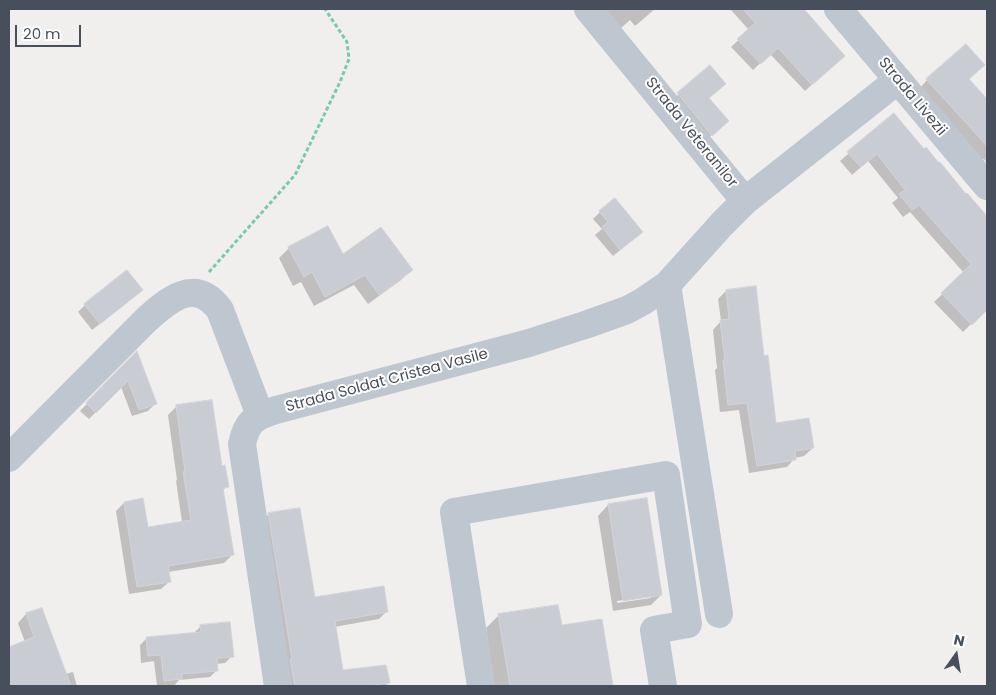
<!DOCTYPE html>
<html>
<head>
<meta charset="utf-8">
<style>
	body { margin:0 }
	#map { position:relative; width:996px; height:695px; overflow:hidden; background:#f1eeee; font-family:Poppins,sans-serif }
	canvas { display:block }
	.frame { position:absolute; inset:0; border:10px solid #464f5b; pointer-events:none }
	.north { position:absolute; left:931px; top:630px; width:50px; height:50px; -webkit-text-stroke:4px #fff; paint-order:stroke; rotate:13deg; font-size:14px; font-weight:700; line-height:20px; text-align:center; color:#464f5b }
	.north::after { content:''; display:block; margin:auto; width:18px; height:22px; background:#464f5b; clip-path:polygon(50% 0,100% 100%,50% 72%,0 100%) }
	.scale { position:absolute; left:15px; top:25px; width:66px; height:22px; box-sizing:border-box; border:2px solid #464f5b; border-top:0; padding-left:6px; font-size:15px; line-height:18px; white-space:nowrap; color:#464f5b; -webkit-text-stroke:4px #fff; paint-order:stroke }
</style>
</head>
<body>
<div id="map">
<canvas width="996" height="695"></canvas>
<div class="frame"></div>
<div class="north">N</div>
<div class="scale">20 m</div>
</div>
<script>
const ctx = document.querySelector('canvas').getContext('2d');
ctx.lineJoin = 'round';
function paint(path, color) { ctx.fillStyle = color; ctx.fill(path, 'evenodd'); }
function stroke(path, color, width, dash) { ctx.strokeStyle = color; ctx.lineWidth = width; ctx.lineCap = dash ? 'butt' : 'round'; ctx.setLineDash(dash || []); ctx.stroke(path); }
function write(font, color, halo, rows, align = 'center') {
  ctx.font = font + ' Poppins,sans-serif'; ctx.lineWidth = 4; ctx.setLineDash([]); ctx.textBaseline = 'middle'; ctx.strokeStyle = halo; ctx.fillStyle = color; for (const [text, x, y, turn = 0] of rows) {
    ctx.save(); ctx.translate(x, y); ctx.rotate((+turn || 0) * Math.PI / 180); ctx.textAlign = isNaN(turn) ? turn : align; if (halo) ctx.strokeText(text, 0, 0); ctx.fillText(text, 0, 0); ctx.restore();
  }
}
paint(new Path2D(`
	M 604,9 L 655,9 L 635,26 L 630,20 L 621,28 Z
	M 730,9 L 803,9 L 843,56 L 805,91 L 770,54 L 753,70 L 731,47 L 749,30 Z
	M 710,67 L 708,99 L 720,128 L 704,141 L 671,101 Z
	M 927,80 L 968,80 L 987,101 L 987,163 L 984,159 L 982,160 L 919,89 Z
	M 894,115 L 987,222 L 987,289 L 978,298 L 987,308 L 963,332 L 934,302 L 964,273 L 910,212 L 903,217 L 892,203 L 898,198 L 868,161 L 852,175 L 840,161 Z
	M 600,212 L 634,239 L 613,256 L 595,235 L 602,229 L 593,219 Z
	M 289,248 L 343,256 L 411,270 L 401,280 L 368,304 L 354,285 L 314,306 L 301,282 L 293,286 L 279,258 Z
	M 726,291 L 763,357 L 775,425 L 813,448 L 804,456 L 795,458 L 787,467 L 749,473 L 739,410 L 720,412 L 715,370 L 717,368 L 713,330 L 721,321 L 718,299 Z
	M 134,297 L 92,330 L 78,312 L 85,305 Z
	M 137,353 L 155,404 L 148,411 L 132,416 L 121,387 L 89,419 L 80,411 Z
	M 176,407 L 221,467 L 227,486 L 222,492 L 233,554 L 224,563 L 168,572 L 170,581 L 161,589 L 129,594 L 116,511 L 124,503 L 147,528 L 182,522 L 176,481 L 177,480 L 168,415 Z
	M 608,505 L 661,595 L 651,605 L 613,611 L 598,516 ZM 651,596 L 651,598 L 617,603 L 617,601 Z
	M 269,514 L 314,599 L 387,611 L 379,619 L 334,627 L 342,671 L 388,683 L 385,686 L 286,686 L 261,522 Z
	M 41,610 L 65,674 L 73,672 L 77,686 L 9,686 L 9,648 L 25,642 L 18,623 L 26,614 Z
	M 499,615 L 561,627 L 601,620 L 612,686 L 494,686 L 486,628 Z
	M 201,626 L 232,656 L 225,663 L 216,664 L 217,670 L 210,677 L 179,680 L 174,686 L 157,686 L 154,661 L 141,663 L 140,645 L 147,638 L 193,634 Z`), '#0003');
const building = new Path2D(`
	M 743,9 L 804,9 L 845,56 L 812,85 L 778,48 L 761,64 L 737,39 L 755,23 Z
	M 966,44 L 985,65 L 969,79 L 987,99 L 987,146 L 926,79 Z
	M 710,65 L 726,84 L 709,98 L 729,121 L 712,136 L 677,93 Z
	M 894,113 L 924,149 L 926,147 L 939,163 L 940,162 L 966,194 L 967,193 L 987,216 L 987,310 L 972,325 L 941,293 L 971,264 L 919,205 L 912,210 L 899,194 L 905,190 L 877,154 L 861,167 L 847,152 Z
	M 615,198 L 643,232 L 620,250 L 602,227 L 608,222 L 599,211 Z
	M 328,226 L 343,254 L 381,227 L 413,270 L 379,295 L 365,275 L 325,297 L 312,272 L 304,277 L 288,247 Z
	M 127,270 L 143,290 L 100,324 L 84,304 Z
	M 756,286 L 764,356 L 768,355 L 776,423 L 809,418 L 814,448 L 795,451 L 796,460 L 757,466 L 747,403 L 728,405 L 723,360 L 725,360 L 720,320 L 729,319 L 726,290 Z
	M 137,351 L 157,404 L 139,410 L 128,381 L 96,413 L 86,403 Z
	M 212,400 L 222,466 L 225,465 L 229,487 L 223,488 L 234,555 L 168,566 L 171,582 L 137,587 L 124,502 L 143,498 L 148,527 L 191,520 L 183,472 L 185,472 L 176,405 Z
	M 647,498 L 662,595 L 623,601 L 608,504 Z
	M 300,508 L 315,597 L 384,586 L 388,612 L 335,621 L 343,670 L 386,665 L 390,683 L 365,686 L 295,686 L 290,659 L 292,659 L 268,513 Z
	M 558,605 L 562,625 L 602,619 L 613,686 L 510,686 L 498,614 Z
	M 42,608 L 71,686 L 9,686 L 9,647 L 34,637 L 26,613 Z
	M 230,622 L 234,657 L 217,658 L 218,671 L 182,674 L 182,679 L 164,681 L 161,655 L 148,656 L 146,637 L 201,632 L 200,625 Z`);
paint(building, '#caccd4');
stroke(building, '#d2d3da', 1);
stroke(new Path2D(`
	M 209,272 L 295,175 L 340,82 L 349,59 L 347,42 L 325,9`), '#74cda9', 3, [4, 2.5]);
stroke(new Path2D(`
	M 588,9 L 745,201
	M 838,9 L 987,186
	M 667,285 L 719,614
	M 9,458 L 145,321 C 168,300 195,276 220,310 L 260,415
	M 278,686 L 242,444 C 247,421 254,417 276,410 L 529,343 L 588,324 L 627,310 L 642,302 L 667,285 L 722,224 L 745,201 L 898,80
	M 481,686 L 454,512 L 666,475 L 688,624 L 654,630 L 663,686`), '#bec7d0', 28);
write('15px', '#464f5b', '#fff', [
	["Strada Livezii",912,97,50],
	["Strada Veteranilor",691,133,51],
	["Strada Soldat Cristea Vasile",387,381,-15]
]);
</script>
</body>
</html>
